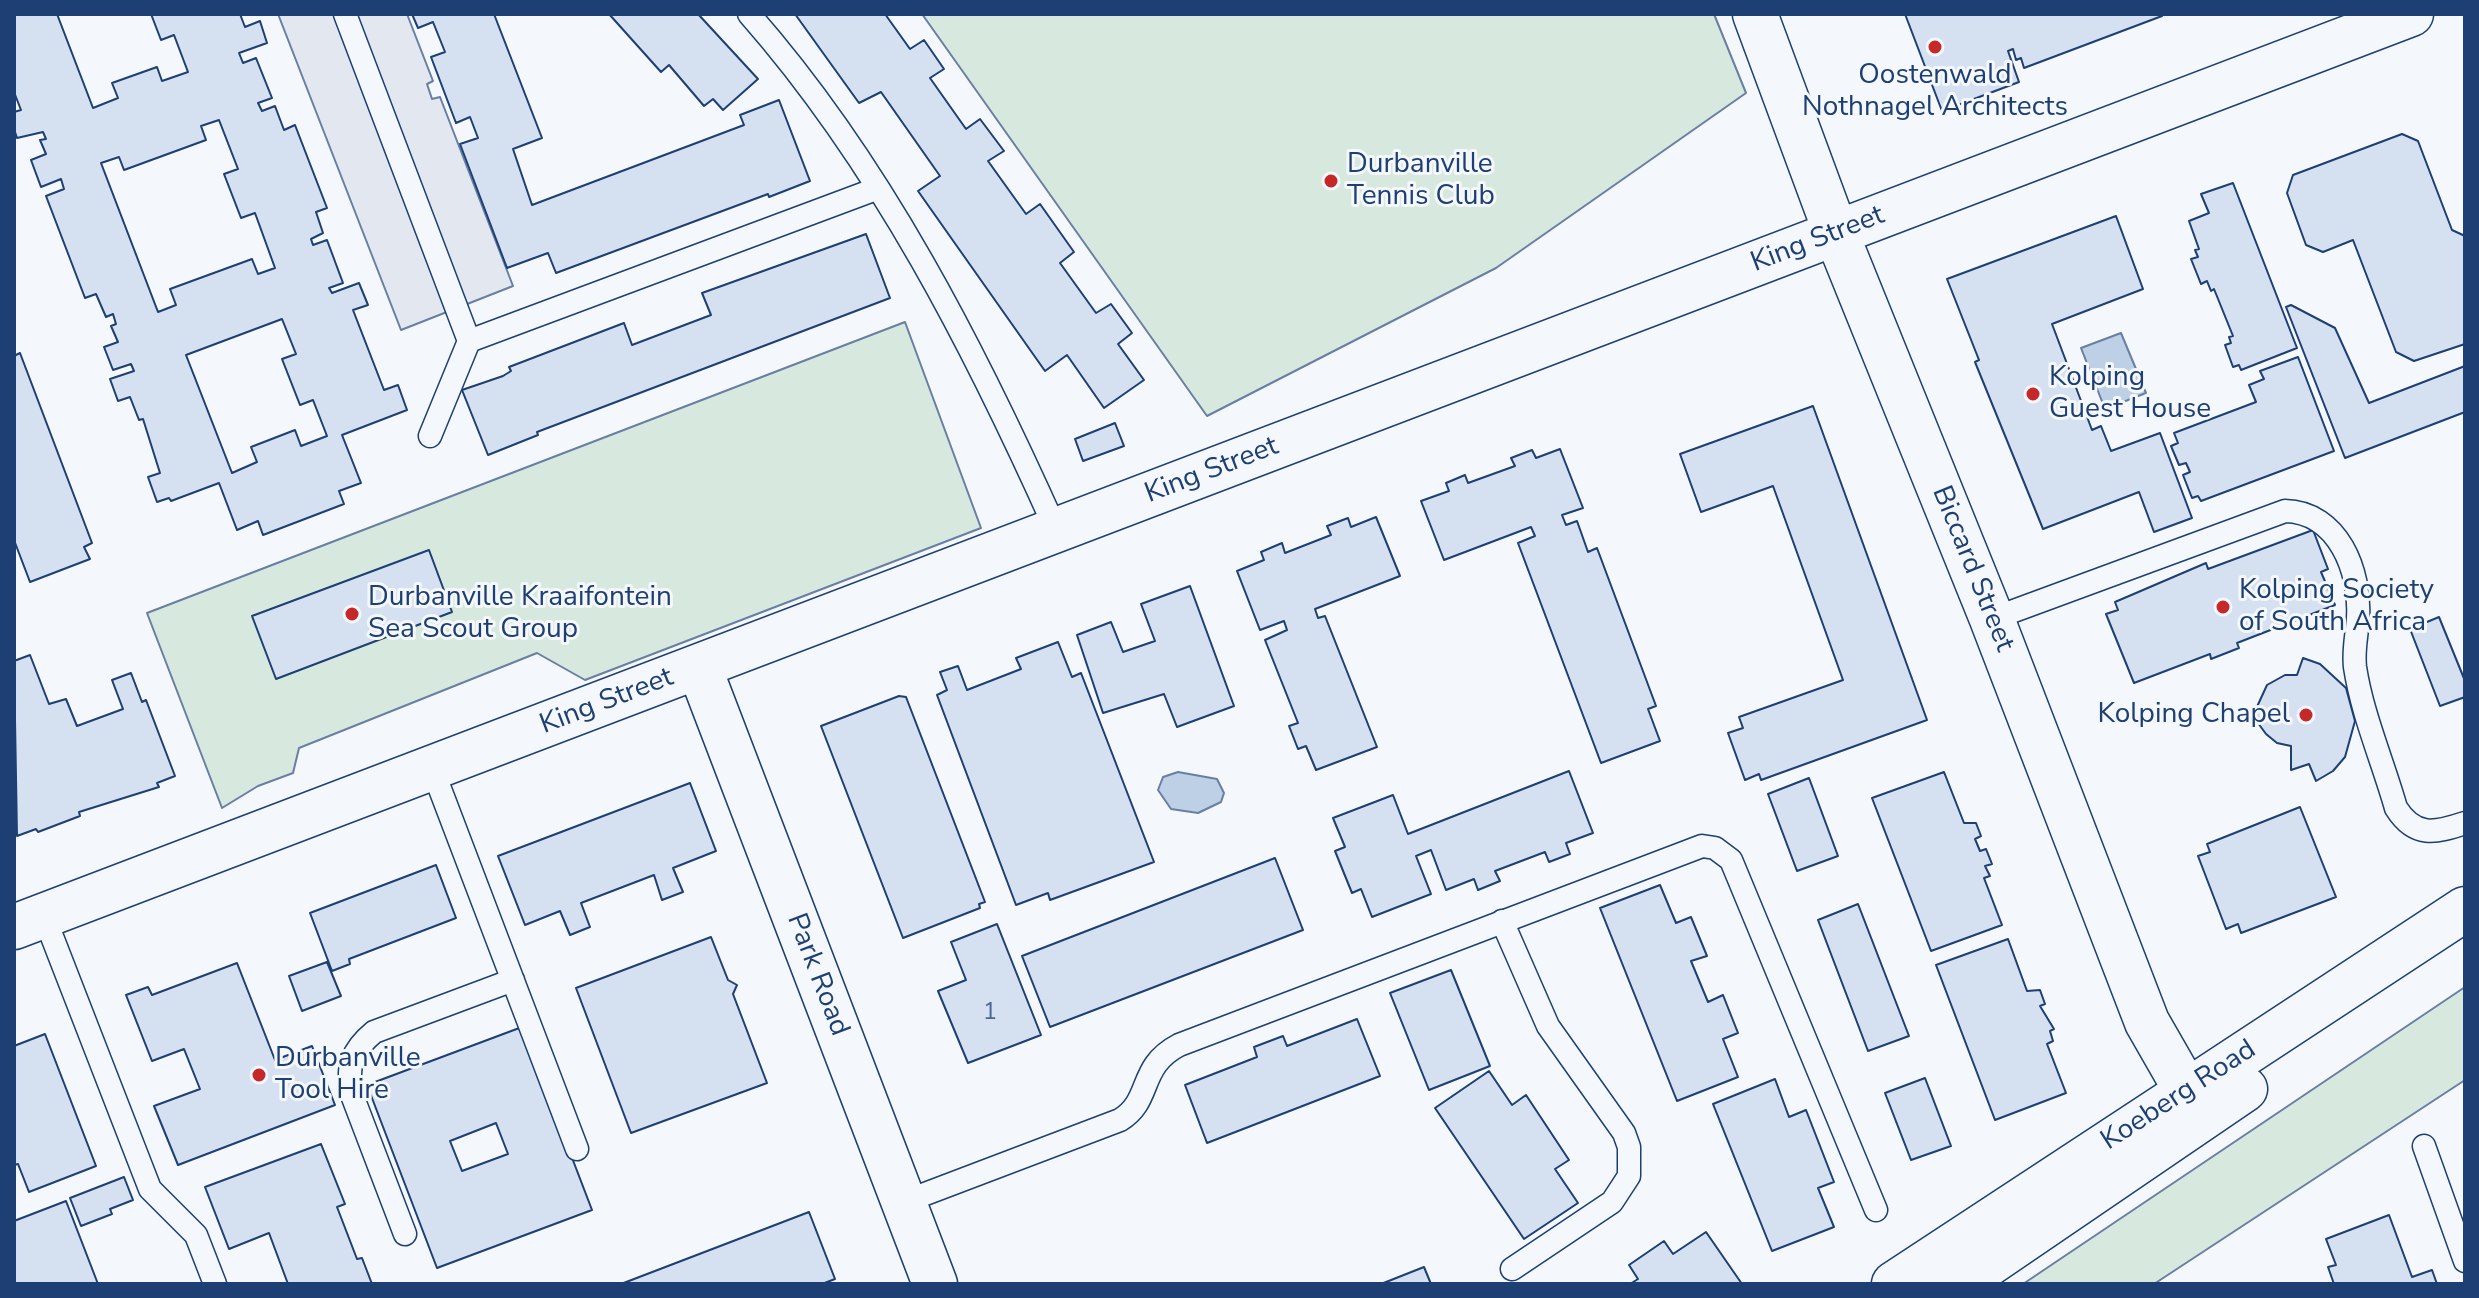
<!DOCTYPE html>
<html>
<head>
<meta charset="utf-8">
<style>
	body { margin:0 }
	#map { position:relative; width:2479px; height:1298px; overflow:hidden; background:#f4f7fb; font-family:"Nunito Sans",sans-serif }
	canvas { display:block }
	.frame { position:absolute; inset:0; border:16px solid #1d3f73; pointer-events:none }
</style>
</head>
<body>
<div id="map">
<canvas width="2479" height="1298"></canvas>
<div class="frame"></div>
</div>
<script>
const ctx = document.querySelector('canvas').getContext('2d');
ctx.lineJoin = 'round';
function paint(path, color) { ctx.fillStyle = color; ctx.fill(path, 'evenodd'); }
function stroke(path, color, width, dash) { ctx.strokeStyle = color; ctx.lineWidth = width; ctx.lineCap = dash ? 'butt' : 'round'; ctx.setLineDash(dash || []); ctx.stroke(path); }
function write(font, color, halo, rows, align = 'center') {
  ctx.font = font + ' "Nunito Sans",sans-serif'; ctx.lineWidth = 6; ctx.setLineDash([]); ctx.textBaseline = 'middle'; ctx.strokeStyle = halo; ctx.fillStyle = color; for (const [text, x, y, turn = 0] of rows) {
    ctx.save(); ctx.translate(x, y); ctx.rotate((+turn || 0) * Math.PI / 180); ctx.textAlign = isNaN(turn) ? turn : align; if (halo) ctx.strokeText(text, 0, 0); ctx.fillText(text, 0, 0); ctx.restore();
  }
}
const green = new Path2D(`
	M 922,14 L 1714,14 L 1746,93 L 1496,268 L 1207,416 Z
	M 905,322 L 981,528 L 585,680 L 537,653 L 299,748 L 293,773 L 258,786 L 222,808 L 147,613 Z
	M 2465,987 L 2465,1080 L 2154,1284 L 2023,1284 Z`);
paint(green, '#d7e8df');
stroke(green, '#687fa3', 2);
const parking = new Path2D(`
	M 278,14 L 407,14 L 433,81 L 427,84 L 432,99 L 440,97 L 513,286 L 401,330 Z`);
paint(parking, '#e3e8f0');
stroke(parking, '#687fa3', 2);
const water = new Path2D(`
	M 2121,333 L 2146,393 L 2105,409 L 2081,348 Z
	M 1178,772 L 1217,779 L 1224,793 L 1221,802 L 1198,813 L 1171,809 L 1158,790 L 1163,777 Z`);
paint(water, '#bed0e5');
stroke(water, '#687fa3', 2);
const building = new Path2D(`
	M 14,14 L 57,14 L 93,108 L 118,98 L 112,83 L 157,67 L 162,81 L 188,72 L 174,35 L 161,40 L 151,14 L 240,14 L 245,27 L 260,21 L 267,43 L 239,53 L 243,63 L 256,58 L 272,98 L 258,103 L 262,111 L 275,106 L 284,130 L 295,125 L 327,208 L 316,212 L 323,233 L 311,239 L 313,245 L 327,240 L 343,283 L 329,288 L 332,293 L 359,283 L 368,305 L 353,310 L 384,390 L 398,385 L 407,410 L 342,435 L 361,483 L 339,491 L 344,504 L 263,535 L 258,521 L 237,530 L 219,483 L 171,501 L 169,498 L 157,502 L 148,477 L 160,473 L 143,419 L 139,420 L 130,397 L 118,401 L 110,379 L 134,371 L 131,364 L 113,370 L 104,347 L 118,342 L 111,326 L 116,324 L 113,314 L 106,317 L 96,294 L 85,298 L 46,196 L 64,189 L 61,179 L 41,187 L 31,160 L 46,154 L 40,140 L 46,139 L 43,132 L 17,138 L 14,129 L 14,112 L 21,110 L 14,92 ZM 219,120 L 238,169 L 224,174 L 241,218 L 255,213 L 275,268 L 258,274 L 252,259 L 170,289 L 176,305 L 158,312 L 101,163 L 119,157 L 124,170 L 206,140 L 201,126 ZM 282,319 L 296,354 L 282,359 L 300,405 L 313,400 L 327,436 L 301,446 L 295,430 L 251,447 L 257,462 L 232,473 L 186,355 Z
	M 412,14 L 494,14 L 542,138 L 513,149 L 532,205 L 744,125 L 740,115 L 779,100 L 810,181 L 769,197 L 768,194 L 556,273 L 548,253 L 507,268 L 460,144 L 478,138 L 470,117 L 456,123 L 431,57 L 445,52 L 433,22 L 418,28 Z
	M 609,14 L 698,14 L 758,79 L 723,110 L 713,99 L 704,106 L 669,65 L 661,72 Z
	M 795,14 L 885,14 L 910,49 L 924,40 L 944,69 L 930,78 L 966,129 L 980,119 L 1004,151 L 988,161 L 1026,214 L 1040,204 L 1074,252 L 1060,263 L 1096,313 L 1111,304 L 1132,333 L 1118,344 L 1144,380 L 1104,408 L 1067,355 L 1045,371 L 918,191 L 940,176 L 881,92 L 859,103 Z
	M 1905,14 L 2161,14 L 2162,16 L 2024,68 L 2021,58 L 2016,60 L 2013,49 L 2008,51 L 2019,82 L 1942,111 Z
	M 2402,134 L 2418,141 L 2452,230 L 2465,236 L 2465,344 L 2414,361 L 2396,352 L 2353,240 L 2323,252 L 2306,245 L 2287,193 L 2293,175 Z
	M 2233,183 L 2297,348 L 2241,370 L 2239,365 L 2233,367 L 2225,345 L 2231,343 L 2229,337 L 2233,336 L 2214,289 L 2211,291 L 2207,281 L 2201,284 L 2191,259 L 2198,257 L 2195,250 L 2199,249 L 2189,221 L 2209,213 L 2201,194 Z
	M 2116,216 L 2143,289 L 2052,324 L 2092,430 L 2101,426 L 2111,451 L 2160,433 L 2192,518 L 2154,532 L 2139,492 L 2043,529 L 1975,362 L 1979,360 L 1947,279 Z
	M 866,234 L 890,298 L 537,432 L 538,435 L 488,455 L 462,390 L 503,376 L 511,371 L 509,367 L 624,323 L 632,345 L 711,315 L 702,293 Z
	M 2291,305 L 2335,328 L 2369,403 L 2465,366 L 2465,412 L 2345,458 L 2286,307 Z
	M 20,353 L 92,543 L 84,547 L 90,559 L 30,582 L 14,540 L 14,356 Z
	M 2298,357 L 2334,451 L 2201,501 L 2198,496 L 2192,498 L 2183,475 L 2190,472 L 2186,463 L 2179,465 L 2171,446 L 2178,443 L 2174,433 L 2256,402 L 2249,385 L 2264,379 L 2260,371 Z
	M 1813,406 L 1927,720 L 1761,780 L 1759,774 L 1745,780 L 1728,733 L 1743,728 L 1739,717 L 1843,680 L 1773,486 L 1701,512 L 1680,454 Z
	M 1115,423 L 1124,446 L 1083,461 L 1075,439 Z
	M 1560,449 L 1583,508 L 1562,515 L 1566,525 L 1577,521 L 1588,552 L 1597,548 L 1656,706 L 1648,709 L 1660,741 L 1601,763 L 1518,543 L 1535,536 L 1531,527 L 1444,560 L 1421,501 L 1449,491 L 1446,483 L 1465,475 L 1468,483 L 1515,466 L 1511,458 L 1532,450 L 1536,458 Z
	M 1376,517 L 1400,576 L 1315,609 L 1318,618 L 1325,616 L 1377,747 L 1316,770 L 1306,746 L 1298,749 L 1289,726 L 1298,723 L 1265,640 L 1287,630 L 1284,621 L 1260,630 L 1237,571 L 1264,560 L 1261,552 L 1282,543 L 1285,553 L 1331,535 L 1327,526 L 1348,518 L 1351,527 Z
	M 2313,530 L 2328,569 L 2321,572 L 2335,605 L 2237,643 L 2239,648 L 2211,659 L 2210,654 L 2134,683 L 2106,614 L 2118,610 L 2115,602 L 2206,563 L 2208,569 Z
	M 429,550 L 452,612 L 276,679 L 252,616 Z
	M 1190,586 L 1234,706 L 1177,727 L 1164,694 L 1103,713 L 1077,635 L 1111,622 L 1123,652 L 1155,641 L 1141,604 Z
	M 2439,617 L 2465,681 L 2465,697 L 2440,706 L 2410,629 Z
	M 1058,642 L 1072,677 L 1081,673 L 1154,862 L 1050,900 L 1048,893 L 1016,905 L 937,695 L 947,690 L 940,672 L 958,666 L 967,690 L 1021,669 L 1016,658 Z
	M 30,655 L 49,704 L 66,699 L 77,726 L 123,709 L 112,680 L 131,673 L 142,702 L 146,700 L 175,776 L 157,783 L 159,787 L 79,812 L 80,816 L 38,832 L 36,829 L 17,836 L 14,661 Z
	M 2303,658 L 2320,664 L 2346,688 L 2355,721 L 2345,757 L 2333,771 L 2316,781 L 2309,764 L 2291,770 L 2291,746 L 2277,743 L 2266,734 L 2258,723 L 2256,709 L 2267,685 L 2285,675 L 2297,675 Z
	M 899,696 L 906,697 L 985,902 L 979,904 L 980,908 L 903,938 L 821,726 Z
	M 1569,771 L 1593,833 L 1566,843 L 1570,854 L 1549,862 L 1545,852 L 1495,871 L 1500,881 L 1478,890 L 1474,879 L 1446,890 L 1431,850 L 1416,856 L 1431,894 L 1372,917 L 1361,889 L 1352,893 L 1335,851 L 1345,847 L 1333,818 L 1393,795 L 1408,834 Z
	M 1944,772 L 1964,823 L 1976,823 L 1981,836 L 1975,839 L 1980,851 L 1986,849 L 1992,864 L 1985,866 L 1990,876 L 1984,878 L 2002,925 L 1931,951 L 1872,798 Z
	M 1809,778 L 1838,856 L 1797,871 L 1768,794 Z
	M 690,783 L 716,851 L 673,868 L 683,892 L 662,900 L 654,875 L 581,903 L 590,927 L 570,935 L 560,911 L 525,925 L 498,856 Z
	M 2300,807 L 2336,897 L 2241,933 L 2238,924 L 2226,929 L 2198,856 L 2210,852 L 2207,844 Z
	M 1275,858 L 1303,930 L 1050,1027 L 1022,956 Z
	M 436,865 L 456,918 L 349,959 L 350,964 L 332,971 L 310,913 Z
	M 1660,885 L 1676,923 L 1691,917 L 1707,956 L 1691,961 L 1708,1002 L 1723,995 L 1738,1033 L 1723,1039 L 1738,1077 L 1677,1101 L 1600,908 Z
	M 1858,904 L 1909,1036 L 1868,1051 L 1818,920 Z
	M 997,924 L 1041,1035 L 968,1063 L 938,991 L 966,980 L 951,942 Z
	M 711,937 L 728,980 L 737,985 L 733,994 L 767,1083 L 631,1133 L 576,988 Z
	M 2008,939 L 2027,991 L 2040,990 L 2045,1004 L 2040,1006 L 2054,1029 L 2050,1031 L 2053,1041 L 2047,1044 L 2066,1093 L 1995,1120 L 1936,965 Z
	M 327,962 L 341,996 L 302,1011 L 289,976 Z
	M 237,963 L 275,1060 L 312,1046 L 335,1105 L 178,1165 L 154,1106 L 200,1089 L 184,1049 L 152,1061 L 126,995 L 148,987 L 152,995 Z
	M 1451,970 L 1490,1066 L 1429,1090 L 1390,993 Z
	M 1357,1019 L 1380,1076 L 1207,1143 L 1185,1085 L 1257,1057 L 1254,1047 L 1283,1036 L 1287,1046 Z
	M 522,1027 L 592,1210 L 437,1268 L 367,1085 ZM 496,1123 L 508,1154 L 462,1171 L 450,1141 Z
	M 45,1034 L 96,1166 L 29,1192 L 18,1164 L 14,1165 L 14,1046 Z
	M 1489,1071 L 1512,1105 L 1526,1095 L 1569,1160 L 1555,1169 L 1578,1203 L 1524,1239 L 1435,1108 Z
	M 1925,1078 L 1951,1146 L 1911,1160 L 1885,1093 Z
	M 1775,1079 L 1789,1117 L 1806,1110 L 1834,1182 L 1818,1188 L 1834,1227 L 1772,1251 L 1713,1104 Z
	M 321,1144 L 345,1204 L 337,1207 L 357,1259 L 362,1258 L 372,1284 L 288,1284 L 269,1233 L 229,1249 L 205,1187 Z
	M 124,1177 L 133,1200 L 110,1209 L 112,1214 L 81,1226 L 70,1198 Z
	M 66,1201 L 98,1284 L 14,1284 L 14,1221 Z
	M 809,1212 L 835,1279 L 822,1284 L 621,1284 Z
	M 2389,1215 L 2412,1277 L 2432,1270 L 2437,1284 L 2334,1284 L 2328,1267 L 2336,1265 L 2326,1239 Z
	M 1706,1232 L 1742,1284 L 1630,1284 L 1638,1279 L 1629,1265 L 1664,1241 L 1673,1254 Z
	M 1424,1267 L 1431,1284 L 1381,1284 Z`);
paint(building, '#d5e0f0');
stroke(building, '#1d3f73', 2);
const service = new Path2D(`
	M 345,14 L 469,341 L 430,436
	M 749,14 C 881,164 975,349 1056,530
	M 469,341 L 876,189
	M 1992,619 L 2285,511 C 2338,512 2361,571 2358,618 C 2357,635 2353,650 2355,667 C 2362,714 2383,762 2396,808 C 2415,838 2435,833 2465,823
	M 432,768 L 577,1149
	M 44,916 L 150,1189 L 196,1235 L 215,1284
	M 1502,921 L 1548,1026 L 1624,1133 L 1629,1147 L 1629,1176 L 1612,1202 L 1512,1269
	M 2424,1146 L 2465,1261
	M 904,1202 L 1120,1120 C 1153,1100 1137,1067 1179,1045 L 1702,846 L 1715,848 L 1731,860 L 1876,1210
	M 405,1234 L 352,1095 C 346,1067 352,1050 374,1032 L 513,980`);
const minor = new Path2D(`
	M 1755,14 L 1836,233 L 1992,619 L 2147,1022 L 2202,1118
	M 699,667 L 935,1284
	M 14,927 L 2411,14`);
const secondary = new Path2D(`
	M 1894,1284 L 2465,909
	M 1959,1284 L 2245,1089`);
stroke(service, '#1d3f73', 25);
stroke(minor, '#1d3f73', 47);
stroke(secondary, '#1d3f73', 47);
stroke(service, '#f4f7fb', 22);
stroke(minor, '#f4f7fb', 44);
stroke(secondary, '#f4f7fb', 44);
for (const [x, y, r, color] of [
	[1935,47,8,"#c62828"],
	[1331,181,8,"#c62828"],
	[2033,394,8,"#c62828"],
	[2223,607,8,"#c62828"],
	[352,614,8,"#c62828"],
	[2306,715,8,"#c62828"],
	[259,1075,8,"#c62828"]
]) { const dot = new Path2D(); dot.arc(x, y, r, 0, 2 * Math.PI); ctx.fillStyle = color; ctx.fill(dot); stroke(dot, '#f4f7fb', 3); }
write('24px', '#4b6792', null, [
	["1",990,1013]
]);
write('28px', '#1d3f73', '#f4f7fb', [
	["Oostenwald",1935,76,"center"],
	["Nothnagel Architects",1935,108,"center"],
	["Durbanville",1347,165],
	["Tennis Club",1347,197],
	["Kolping",2049,378],
	["Guest House",2049,410],
	["Kolping Society",2239,591],
	["of South Africa",2239,623],
	["Durbanville Kraaifontein",368,598],
	["Sea Scout Group",368,630],
	["Kolping Chapel",2290,715,"right"],
	["Durbanville",275,1059],
	["Tool Hire",275,1091]
], 'left');
write('28px', '#1d3f73', '#f4f7fb', [
	["King Street",1818,240,-21],
	["King Street",1212,471,-21],
	["Biccard Street",1972,569,68],
	["King Street",607,702,-21],
	["Park Road",817,975,69],
	["Koeberg Road",2179,1096,-33]
]);
</script>
</body>
</html>
